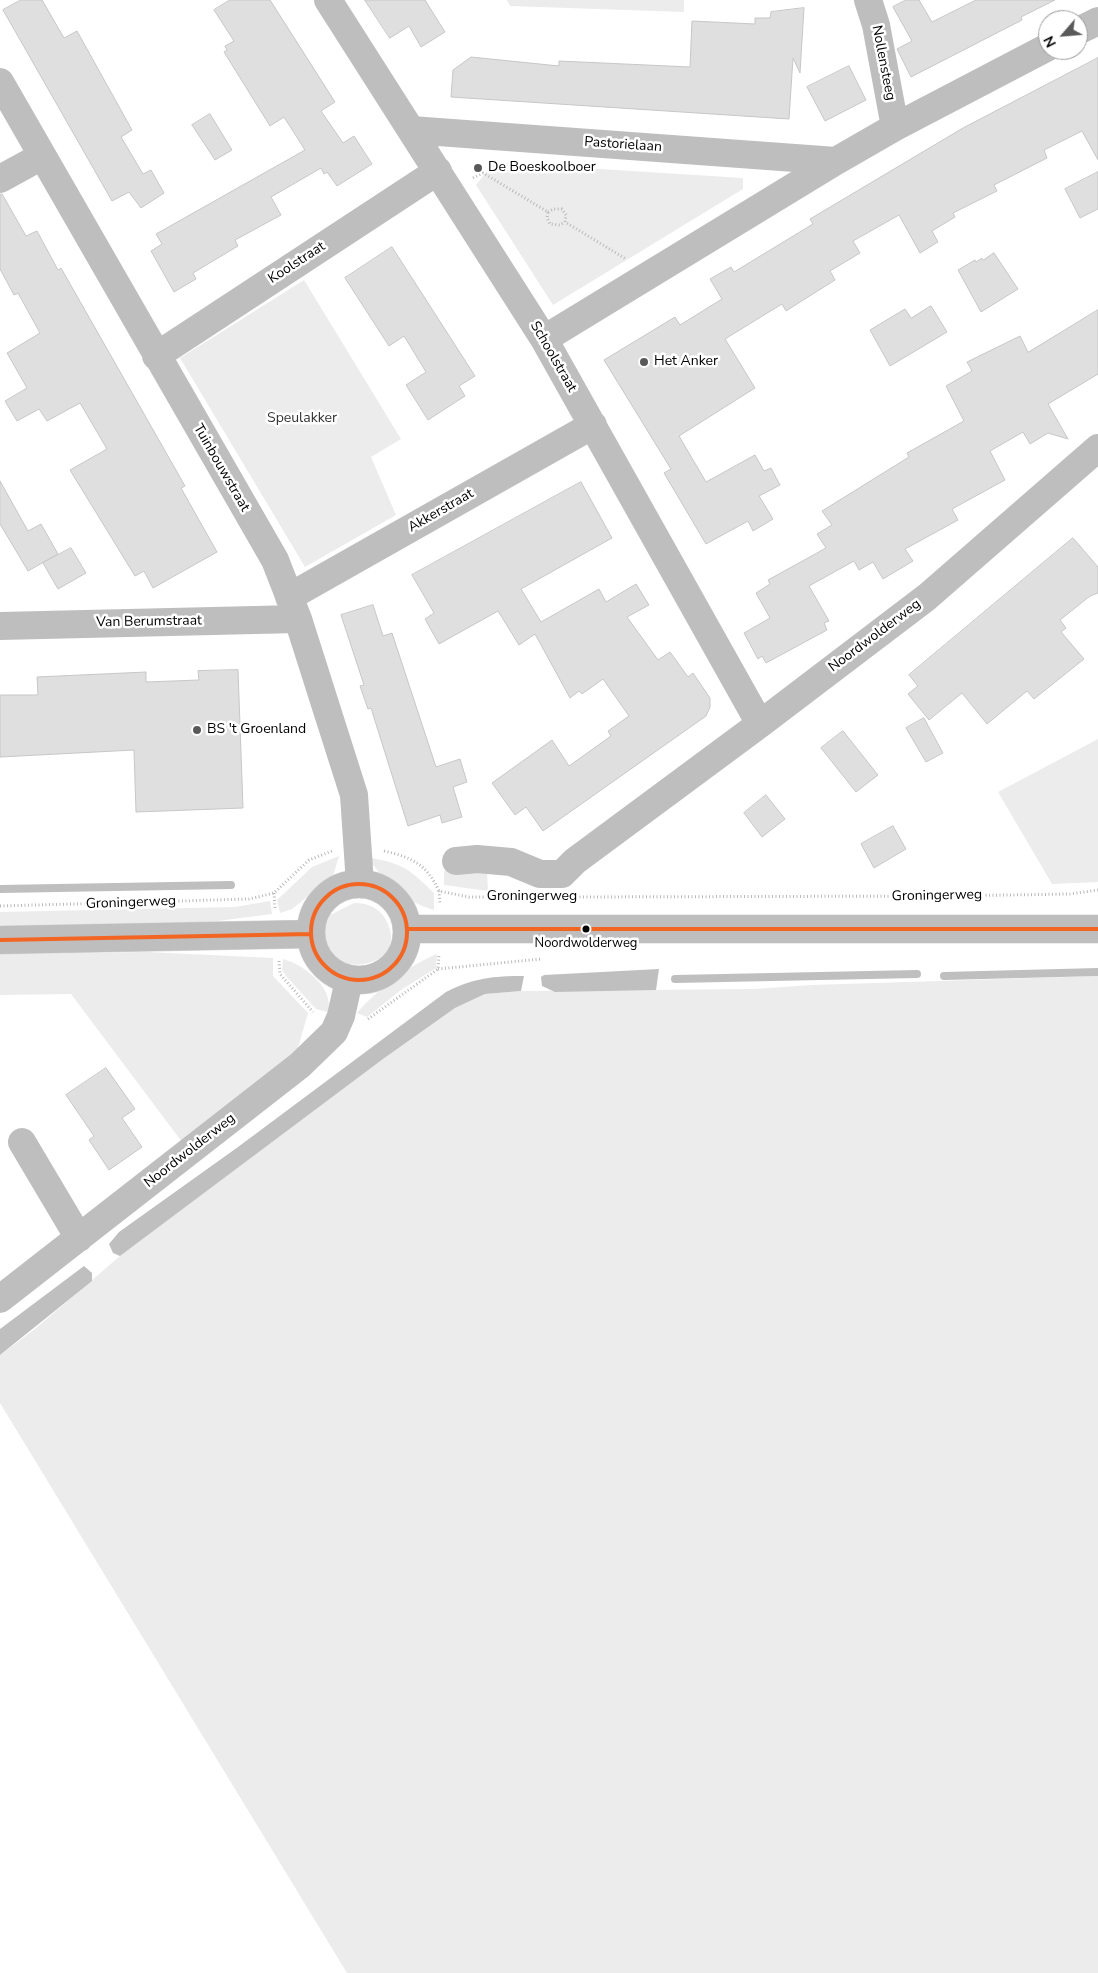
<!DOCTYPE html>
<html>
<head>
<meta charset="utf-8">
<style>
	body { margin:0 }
	#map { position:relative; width:1098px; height:1973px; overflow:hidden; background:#fff; font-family:"Nunito Sans",sans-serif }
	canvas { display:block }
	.north { position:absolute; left:1038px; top:10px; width:50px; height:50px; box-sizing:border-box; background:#fff; border:1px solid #999; border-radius:50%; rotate:243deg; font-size:14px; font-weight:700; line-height:20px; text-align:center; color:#000 }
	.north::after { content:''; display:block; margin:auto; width:18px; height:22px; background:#595959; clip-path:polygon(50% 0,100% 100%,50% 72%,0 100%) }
</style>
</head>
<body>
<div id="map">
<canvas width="1098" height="1973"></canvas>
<div class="north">N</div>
</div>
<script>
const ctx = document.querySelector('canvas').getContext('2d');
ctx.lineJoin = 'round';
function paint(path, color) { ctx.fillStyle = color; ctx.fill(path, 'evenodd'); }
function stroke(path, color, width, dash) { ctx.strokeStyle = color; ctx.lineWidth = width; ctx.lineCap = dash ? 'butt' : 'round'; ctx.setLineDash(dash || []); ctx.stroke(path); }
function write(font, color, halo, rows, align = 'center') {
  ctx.font = font + ' "Nunito Sans",sans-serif'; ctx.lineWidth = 5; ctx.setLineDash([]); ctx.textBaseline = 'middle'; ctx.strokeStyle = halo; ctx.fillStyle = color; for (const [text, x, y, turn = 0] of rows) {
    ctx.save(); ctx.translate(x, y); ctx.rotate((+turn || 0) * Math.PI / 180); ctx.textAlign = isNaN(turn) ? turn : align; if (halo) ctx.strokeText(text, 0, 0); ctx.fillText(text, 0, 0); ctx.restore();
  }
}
paint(new Path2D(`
	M 507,0 L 684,0 L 684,12 L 510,6 Z
	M 489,162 L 743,178 L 743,189 L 553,305 L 476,185 L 487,171 Z
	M 304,280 L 401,439 L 371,457 L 396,515 L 305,567 L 180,358 Z
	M 1098,739 L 1098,882 L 1052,884 L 998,792 Z
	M 339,856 L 333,876 L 292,909 L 280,913 L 277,900 L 312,867 Z
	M 368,857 C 405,865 407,867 434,893 L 434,910 C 405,902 384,882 368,857 Z
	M 454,867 L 487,870 L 488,891 L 444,885 L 444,871 Z
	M 270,901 L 272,914 L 179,926 L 0,928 L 0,912 L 235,907 Z
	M 354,903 C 367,903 379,907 386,920 C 417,977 295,984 330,915 Z
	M 147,952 L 273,958 L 273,976 L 308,1013 L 296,1055 L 182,1142 L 71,994 L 0,995 L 0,954 Z
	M 437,954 L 436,968 L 401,990 L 367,1017 L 357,1013 C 376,991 409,965 437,954 Z
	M 283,959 C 303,964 335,988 328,1012 L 316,1009 L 286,976 L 282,970 Z
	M 1098,976 L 1098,1973 L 347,1973 L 0,1403 L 0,1355 L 35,1329 L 120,1256 L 383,1059 L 455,1008 L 485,994 L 521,991 L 754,989 L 812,985 Z`), '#ececec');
paint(new Path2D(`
	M 659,969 L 656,990 L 555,992 L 542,986 L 541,977 L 544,975 Z
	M 524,976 L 521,991 L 485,994 L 455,1008 L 383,1059 L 120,1256 L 113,1253 L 109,1244 L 119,1232 L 238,1147 L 446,992 C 474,978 493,976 524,976 Z
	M 84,1266 L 92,1273 L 92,1281 L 0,1355 L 0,1329 Z`), '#bfbfbf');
stroke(new Path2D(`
	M 0,889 L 231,885
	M 944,976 L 1098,972
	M 675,979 L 917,974`), '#bfbfbf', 8);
const building = new Path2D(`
	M 21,0 L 42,0 L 64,38 L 77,31 L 132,130 L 121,137 L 143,174 L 151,170 L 164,193 L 141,208 L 129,192 L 112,201 L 3,10 Z
	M 230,0 L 270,0 L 335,102 L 321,111 L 343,143 L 354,136 L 372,164 L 337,186 L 327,172 L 324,174 L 321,168 L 271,197 L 281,215 L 235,240 L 238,246 L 193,273 L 196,279 L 174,292 L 151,251 L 162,244 L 156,234 L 305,150 L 284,117 L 270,126 L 224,52 L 227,50 L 225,46 L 234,41 L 214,10 Z
	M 365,0 L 425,0 L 445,32 L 421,47 L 409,26 L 390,38 Z
	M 906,0 L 919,0 L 932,22 L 976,0 L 1055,0 L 1021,17 L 1022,20 L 911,77 L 897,49 L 912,41 L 893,7 Z
	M 804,8 L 800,73 L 793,58 L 789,119 L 451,97 L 453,70 L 471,57 L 559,66 L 559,61 L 690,67 L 692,21 L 755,24 L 755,18 L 770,18 L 771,12 Z
	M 1098,58 L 1098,160 L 1082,131 L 1044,150 L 1047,158 L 994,185 L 997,191 L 953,213 L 955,217 L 932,231 L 938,242 L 920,253 L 899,215 L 853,241 L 860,253 L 830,271 L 835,280 L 786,311 L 782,304 L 725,339 L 755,388 L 679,436 L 706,482 L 755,455 L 764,471 L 771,468 L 780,485 L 759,496 L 773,519 L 753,531 L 748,521 L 706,544 L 664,473 L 671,469 L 604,360 L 675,317 L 680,325 L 722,299 L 710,279 L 731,267 L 734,272 L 813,224 L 810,219 L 963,128 Z
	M 849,66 L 866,100 L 825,121 L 807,87 Z
	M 210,114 L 232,150 L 215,160 L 192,125 Z
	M 1098,172 L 1098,209 L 1080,218 L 1065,189 Z
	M 2,194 L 26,236 L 37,231 L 58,270 L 61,268 L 185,486 L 181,488 L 217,552 L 153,588 L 144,571 L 135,576 L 70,470 L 107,449 L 80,403 L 47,421 L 39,409 L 17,421 L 5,401 L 27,388 L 7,353 L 40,333 L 18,293 L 14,295 L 0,269 L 0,195 Z
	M 392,247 L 475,376 L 459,386 L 465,396 L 428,420 L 406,385 L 426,372 L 404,336 L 389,346 L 345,278 Z
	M 994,253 L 1018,289 L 981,312 L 958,270 L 975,260 L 976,262 L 982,258 L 983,260 Z
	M 931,306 L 947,332 L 890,366 L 870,330 L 905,309 L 911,318 Z
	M 1098,310 L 1098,374 L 1048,404 L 1068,439 L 1048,433 L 1030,444 L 1023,432 L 990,451 L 1005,480 L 952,509 L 958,520 L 905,549 L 913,561 L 883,579 L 873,562 L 859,570 L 854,561 L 809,586 L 829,621 L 824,623 L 827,630 L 766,663 L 762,656 L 758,659 L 744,633 L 770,618 L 756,593 L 770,584 L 768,580 L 826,548 L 817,534 L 832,525 L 822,511 L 909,457 L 907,453 L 964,421 L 946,386 L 972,371 L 967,362 L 1020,336 L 1028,352 Z
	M 0,481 L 28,531 L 41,524 L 58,554 L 28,571 L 0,524 Z
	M 581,482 L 612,538 L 521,589 L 541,622 L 599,589 L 606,602 L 636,584 L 649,605 L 627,617 L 658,660 L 670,652 L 688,677 L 693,673 L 710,698 L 710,707 L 706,716 L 543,831 L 526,807 L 515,815 L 492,783 L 552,740 L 569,766 L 611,736 L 608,731 L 629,716 L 603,679 L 582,694 L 579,691 L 570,698 L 535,634 L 519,645 L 498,611 L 439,644 L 425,619 L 434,613 L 412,575 Z
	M 1073,538 L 1098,567 L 1098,593 L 1090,596 L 1060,620 L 1066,628 L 1061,632 L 1084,659 L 1034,699 L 1027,691 L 987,724 L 962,693 L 929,720 L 908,694 L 918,686 L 909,675 Z
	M 71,548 L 86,573 L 58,589 L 43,563 Z
	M 373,605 L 383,636 L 392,633 L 436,767 L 460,759 L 467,782 L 453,787 L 462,817 L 442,823 L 440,815 L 408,826 L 371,708 L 368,709 L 360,686 L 364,685 L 341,615 Z
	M 238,670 L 243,808 L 136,812 L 134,750 L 0,757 L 0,695 L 38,695 L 37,677 L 146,672 L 146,682 L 199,680 L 198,671 Z
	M 924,718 L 943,753 L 926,762 L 906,728 Z
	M 843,731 L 878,775 L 856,792 L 821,748 Z
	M 766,795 L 785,819 L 762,837 L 744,813 Z
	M 893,826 L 906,849 L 874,868 L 861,844 Z
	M 106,1068 L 135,1109 L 122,1118 L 142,1147 L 109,1170 L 89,1140 L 94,1136 L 66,1095 Z`);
paint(building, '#dfdfdf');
stroke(building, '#c7c7c7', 1);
const major = new Path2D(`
	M311 932a48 48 0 1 1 96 0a48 48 0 1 1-96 0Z
	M 407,929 L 1098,929
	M 0,940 L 311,934`);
stroke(major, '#dbdbdb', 29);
stroke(new Path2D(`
	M 473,178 L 483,173 L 548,212 L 547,218 L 550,224 L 560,225 L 565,222
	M 548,212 L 553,209 L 562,209 L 566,215 L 565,222 L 626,259
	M 384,851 C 412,857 427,865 439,891 L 469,897 L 523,897
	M 439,891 L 440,903
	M 274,893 L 275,908
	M 576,897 L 946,896 L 1070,894 L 1098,890
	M 0,906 L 249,899 L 274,893 L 309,860 L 332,851
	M 279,961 L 280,974 L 313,1012
	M 438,969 L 541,959
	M 368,1019 L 438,969 L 439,954`), '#b9b9b9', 3, [1, 2.5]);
stroke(new Path2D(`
	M 328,0 L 544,339 L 760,724
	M 868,0 L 876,25 L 895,127
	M 1078,31 L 1098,21
	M 0,82 L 275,560 L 298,619 L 354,795 L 360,884
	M 411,130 L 836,161
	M 0,179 L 42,156
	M 544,339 L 836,161 L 895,127 L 1048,47
	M 156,356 L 438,171
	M 289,597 L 593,425
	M 0,626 L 298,619
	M 456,861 L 477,859 L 511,862 L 540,874 L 562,874 L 575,861 L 760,724 L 927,597 L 1098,448
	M 22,1142 L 79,1238
	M 0,1299 L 300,1065 L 334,1032 L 341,1016 L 349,980`), '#bebebe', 28);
stroke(major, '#bebebe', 28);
stroke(new Path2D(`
	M311 932a48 48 0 1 1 96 0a48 48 0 1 1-96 0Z
	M 407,929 L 1098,929
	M 0,940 L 311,934`), '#f26522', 4);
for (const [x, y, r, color] of [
	[478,168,5,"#595959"],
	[644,362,5,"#595959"],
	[197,730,5,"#595959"],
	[586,929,4.5,"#000"]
]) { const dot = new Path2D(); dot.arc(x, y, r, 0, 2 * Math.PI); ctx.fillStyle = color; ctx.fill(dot); stroke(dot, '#fff', 2); }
write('13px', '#000', '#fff', [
	["Noordwolderweg",586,944]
]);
write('14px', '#000', '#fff', [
	["Nollensteeg",883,63,79],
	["Pastorielaan",623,145,4],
	["Koolstraat",297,263,-33],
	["Schoolstraat",553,357,60],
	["Tuinbouwstraat",221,468,60],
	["Akkerstraat",441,511,-30],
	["Van Berumstraat",149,622,-1],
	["Noordwolderweg",875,636,-37],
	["Groningerweg",937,896,-1],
	["Groningerweg",532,897],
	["Groningerweg",131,903,-2],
	["Noordwolderweg",190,1151,-38]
]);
write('14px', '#000', '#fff', [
	["De Boeskoolboer",488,168],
	["Het Anker",654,362],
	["BS 't Groenland",207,730]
], 'left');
write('14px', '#333', '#fff', [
	["Speulakker",302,419]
]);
</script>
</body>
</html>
